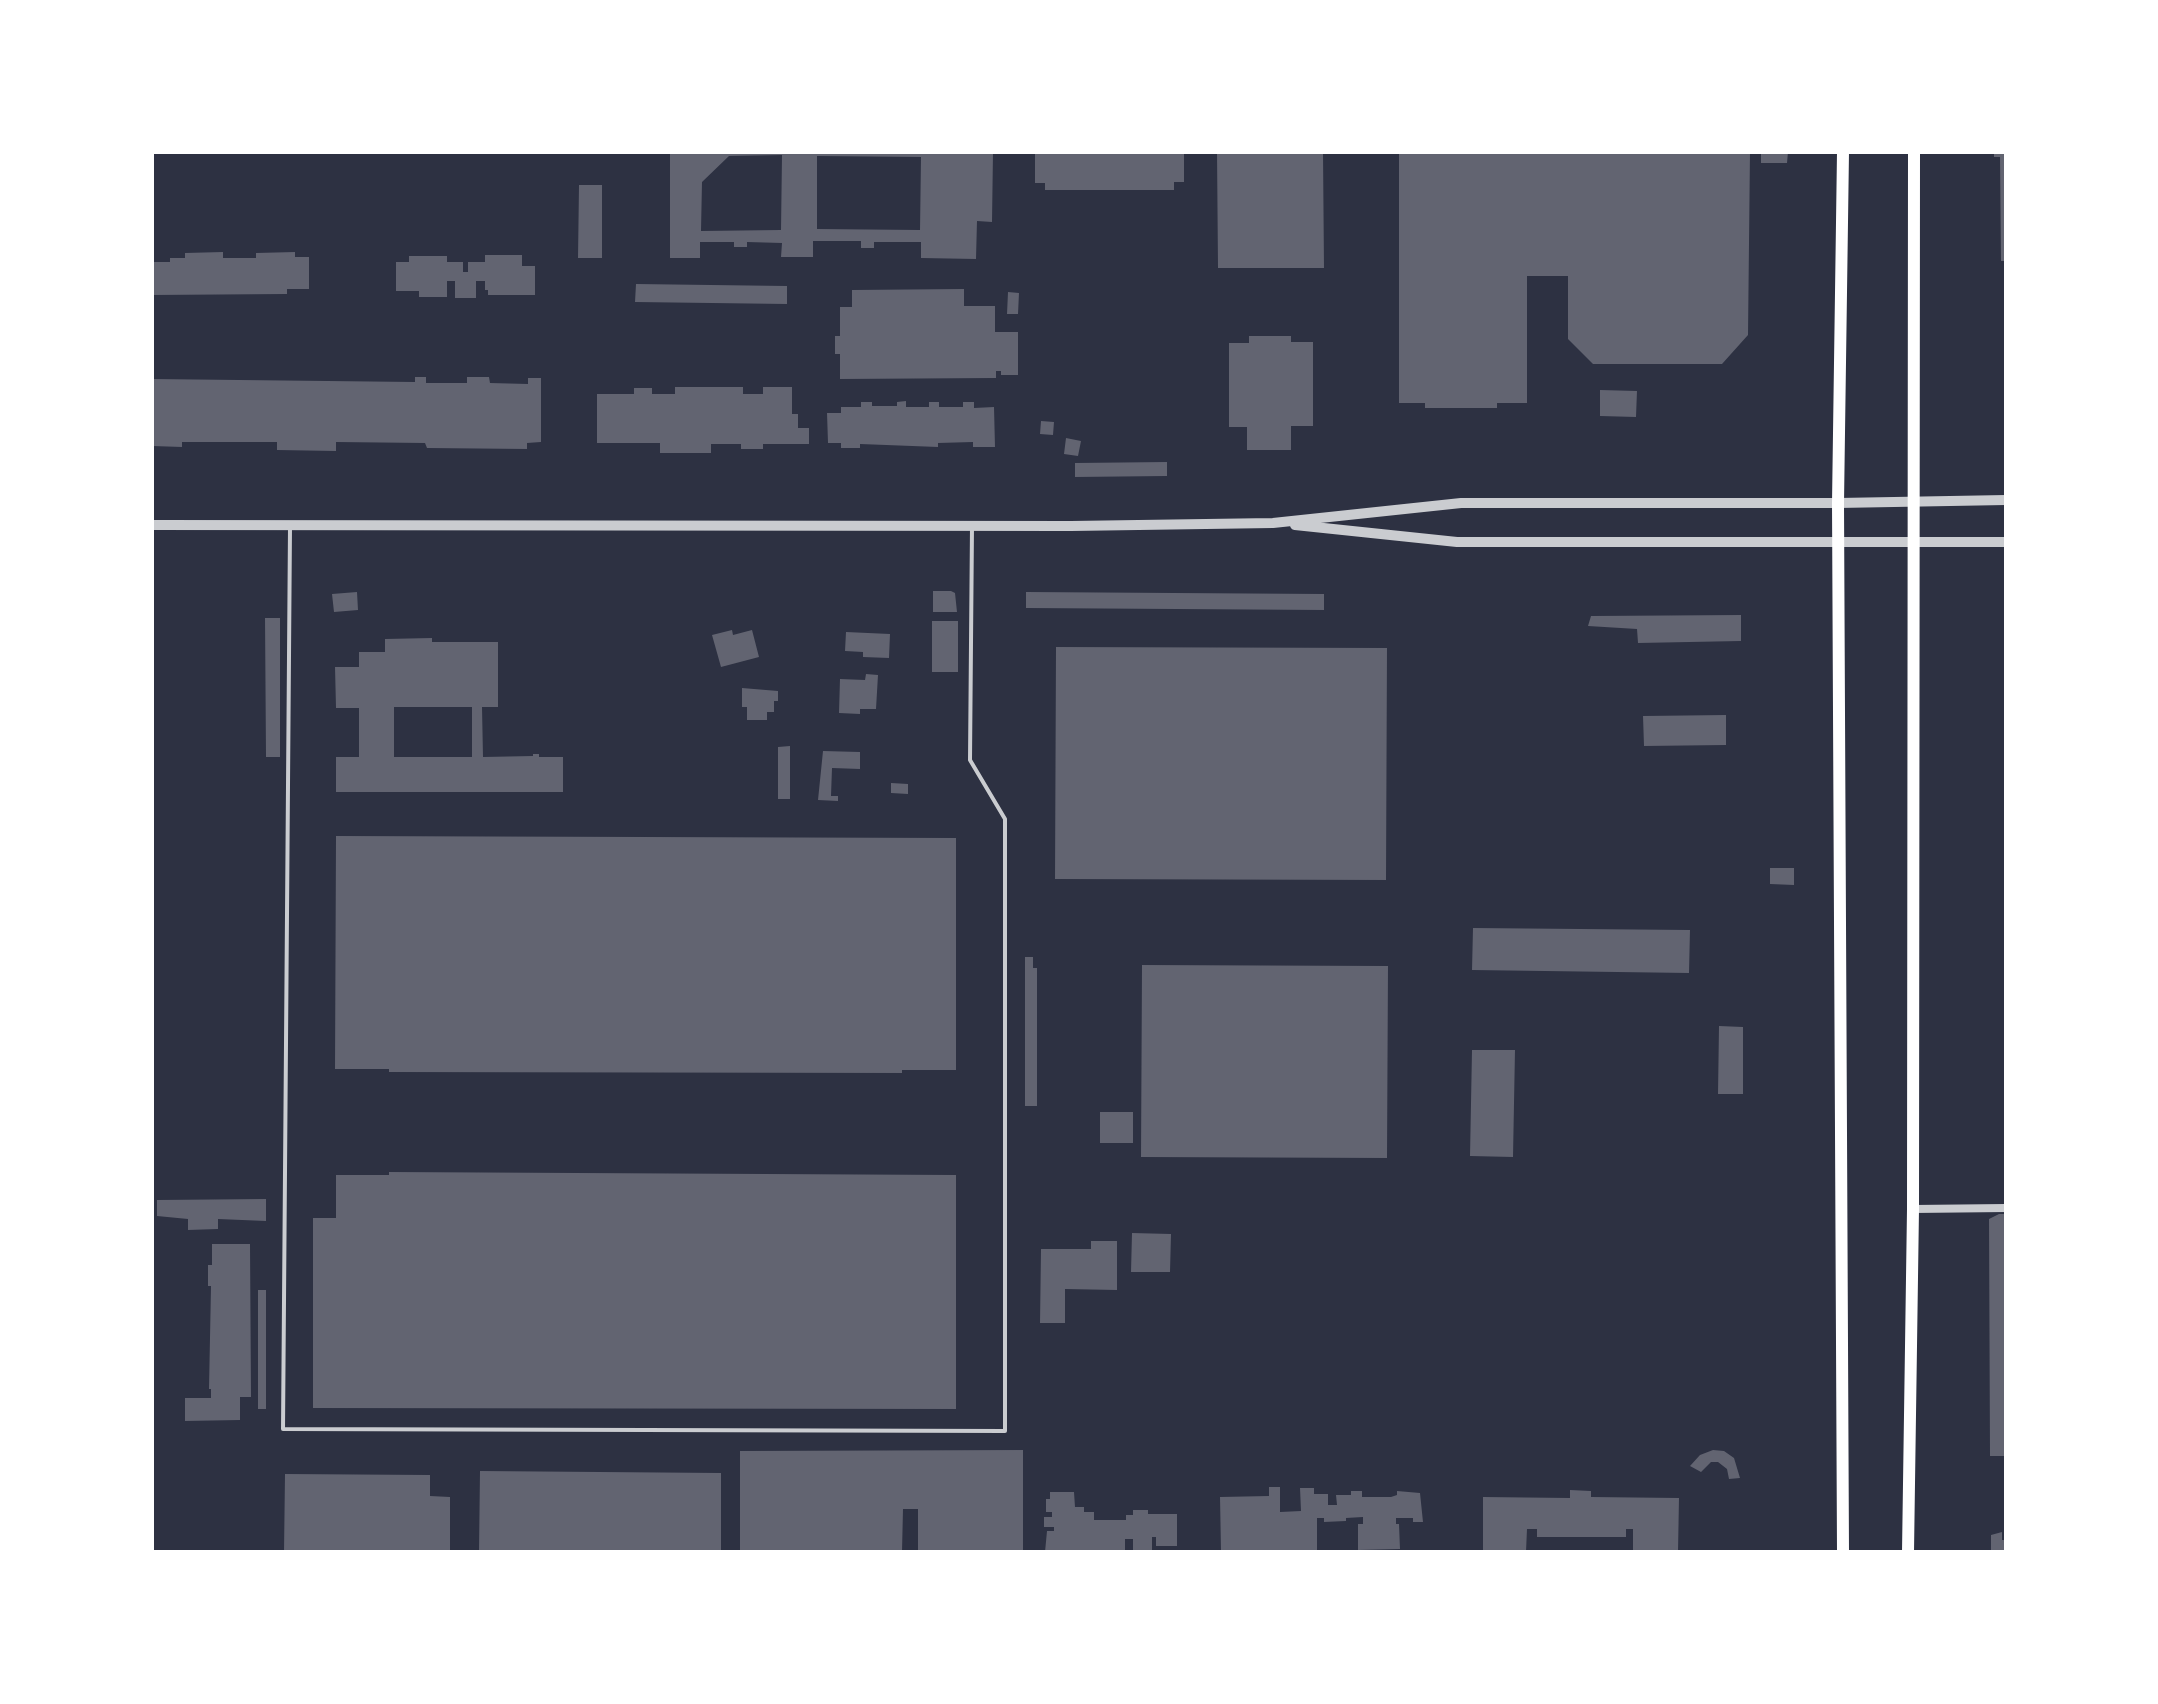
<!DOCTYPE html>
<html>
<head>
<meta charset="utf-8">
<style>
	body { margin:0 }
	#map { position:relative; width:2158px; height:1704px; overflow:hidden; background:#2d3142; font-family:Karla,sans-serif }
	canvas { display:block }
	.frame { position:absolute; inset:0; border:154px solid #fff; pointer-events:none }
</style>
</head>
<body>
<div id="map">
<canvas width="2158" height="1704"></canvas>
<div class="frame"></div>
</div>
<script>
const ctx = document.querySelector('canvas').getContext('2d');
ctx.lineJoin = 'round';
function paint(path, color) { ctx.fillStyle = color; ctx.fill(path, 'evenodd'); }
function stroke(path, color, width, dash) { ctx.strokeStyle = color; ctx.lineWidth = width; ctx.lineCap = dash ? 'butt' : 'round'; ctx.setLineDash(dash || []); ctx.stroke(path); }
paint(new Path2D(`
	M 670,152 L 993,153 L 992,222 L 977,221 L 976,259 L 921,258 L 921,242 L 874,242 L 874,248 L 861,248 L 861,241 L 813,241 L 813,257 L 781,257 L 782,243 L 747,242 L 747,247 L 734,247 L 734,242 L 700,242 L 700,258 L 670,258 ZM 782,155 L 781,230 L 701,231 L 702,182 L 729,156 ZM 817,156 L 921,157 L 920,230 L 817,229 Z
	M 1035,152 L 1184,152 L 1184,182 L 1174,182 L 1174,190 L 1045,190 L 1045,183 L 1035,183 Z
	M 1217,152 L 1323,152 L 1324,268 L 1218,268 Z
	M 1399,152 L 1750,152 L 1748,335 L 1722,364 L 1593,364 L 1568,339 L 1568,276 L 1527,276 L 1527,403 L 1497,403 L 1497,408 L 1425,408 L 1425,403 L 1399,403 Z
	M 1761,152 L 1788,152 L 1787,163 L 1761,163 Z
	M 1994,152 L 2006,152 L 2006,261 L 2001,261 L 2000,157 L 1994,157 Z
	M 579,185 L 602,185 L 602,258 L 578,258 Z
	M 223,252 L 223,258 L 256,258 L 256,253 L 295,252 L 295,257 L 309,257 L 309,289 L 287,289 L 287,294 L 152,295 L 152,262 L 170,262 L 170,258 L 185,258 L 185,253 Z
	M 485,255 L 522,255 L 522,266 L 535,266 L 535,295 L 488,295 L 488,290 L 485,290 L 485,281 L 476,281 L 476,298 L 455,298 L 455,281 L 447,281 L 447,297 L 419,297 L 419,291 L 396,291 L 396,262 L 409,262 L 409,256 L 447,256 L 447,262 L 463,262 L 463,272 L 468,272 L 468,262 L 485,262 Z
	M 636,284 L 787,286 L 787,304 L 635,302 Z
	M 964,289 L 964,306 L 995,306 L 995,332 L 1018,332 L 1018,375 L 1001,375 L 1001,371 L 996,371 L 996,378 L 840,379 L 840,354 L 835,354 L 835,336 L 840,336 L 840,307 L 852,307 L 852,290 Z
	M 1008,292 L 1019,293 L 1018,314 L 1007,314 Z
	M 1249,336 L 1291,336 L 1291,342 L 1313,342 L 1313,426 L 1291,426 L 1291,450 L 1247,450 L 1247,427 L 1229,427 L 1229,343 L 1249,343 Z
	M 415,377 L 426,377 L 426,383 L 467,383 L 467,377 L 489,377 L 490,383 L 528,384 L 528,378 L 541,378 L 541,442 L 527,443 L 527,449 L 427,448 L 425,443 L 336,442 L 336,451 L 277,450 L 277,442 L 182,442 L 182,447 L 152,446 L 152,379 L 415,382 Z
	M 675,387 L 743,387 L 743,394 L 763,394 L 763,387 L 792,387 L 792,414 L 798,414 L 798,428 L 809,428 L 809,444 L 763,444 L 763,449 L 741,449 L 741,444 L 711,444 L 711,453 L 660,453 L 660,443 L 597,443 L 597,394 L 634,394 L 634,388 L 652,388 L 652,394 L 675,394 Z
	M 1600,390 L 1637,391 L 1636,417 L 1600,416 Z
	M 906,401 L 906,407 L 929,407 L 929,402 L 939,402 L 939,407 L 963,407 L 963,402 L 974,402 L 974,408 L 994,407 L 995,447 L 973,447 L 973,442 L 938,443 L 938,447 L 860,444 L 860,448 L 841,448 L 841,443 L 828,443 L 827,413 L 841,413 L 841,407 L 861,407 L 861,402 L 872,402 L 872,406 L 897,406 L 897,402 Z
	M 1041,421 L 1054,422 L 1053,435 L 1040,434 Z
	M 1066,438 L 1081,441 L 1078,456 L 1064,454 Z
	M 1167,462 L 1167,476 L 1075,477 L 1075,463 Z
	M 933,591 L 951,591 L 955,593 L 957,612 L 933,612 Z
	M 357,592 L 358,610 L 334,612 L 332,594 Z
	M 1026,592 L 1324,594 L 1324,610 L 1026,608 Z
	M 1741,615 L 1741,641 L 1638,643 L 1637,629 L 1588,626 L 1591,616 Z
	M 265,618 L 280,618 L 280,757 L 266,757 Z
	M 932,621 L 958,621 L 958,672 L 932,672 Z
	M 732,630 L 733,635 L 752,630 L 759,657 L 721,667 L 712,635 Z
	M 846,632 L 890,634 L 889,658 L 863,657 L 863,652 L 845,651 Z
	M 432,638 L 432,642 L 498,642 L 498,707 L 482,707 L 483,757 L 533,756 L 533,754 L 539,754 L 539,757 L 563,757 L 563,792 L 336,792 L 336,757 L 359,757 L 359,708 L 336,708 L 335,667 L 359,667 L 359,652 L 385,652 L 385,639 ZM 394,707 L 472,707 L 472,757 L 394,757 Z
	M 1056,647 L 1387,648 L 1386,880 L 1055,879 Z
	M 866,674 L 878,675 L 876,709 L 860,709 L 860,714 L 839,713 L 840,679 L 865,680 Z
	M 742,688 L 778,691 L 778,701 L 774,701 L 774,712 L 767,712 L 767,720 L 747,720 L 747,707 L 742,707 Z
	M 1726,715 L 1726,745 L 1644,746 L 1643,716 Z
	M 790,746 L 790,799 L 778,799 L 778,747 Z
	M 823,751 L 860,752 L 860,769 L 832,768 L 831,796 L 838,796 L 838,801 L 818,800 Z
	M 891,783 L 908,784 L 908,794 L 891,793 Z
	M 336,836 L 956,838 L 956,1070 L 902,1070 L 902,1073 L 389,1072 L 389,1069 L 335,1069 Z
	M 1770,868 L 1794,868 L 1794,885 L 1770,884 Z
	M 1473,928 L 1690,930 L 1689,973 L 1472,970 Z
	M 1025,957 L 1033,957 L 1033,968 L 1037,968 L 1037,1106 L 1025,1106 Z
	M 1142,965 L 1388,966 L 1387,1158 L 1141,1157 Z
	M 1719,1026 L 1743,1027 L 1743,1094 L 1718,1094 Z
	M 1472,1050 L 1515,1050 L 1513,1157 L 1470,1156 Z
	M 1100,1112 L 1133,1112 L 1133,1143 L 1100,1143 Z
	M 389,1172 L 956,1175 L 956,1409 L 313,1408 L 313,1218 L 336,1218 L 336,1175 L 389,1175 Z
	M 266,1199 L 266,1221 L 218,1219 L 218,1229 L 188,1230 L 188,1219 L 157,1216 L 157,1200 Z
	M 1999,1214 L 2006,1214 L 2006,1456 L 1990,1456 L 1989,1219 Z
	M 1132,1233 L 1171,1234 L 1170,1272 L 1131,1272 Z
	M 1091,1241 L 1117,1241 L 1117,1290 L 1065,1289 L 1065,1323 L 1040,1323 L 1041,1249 L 1091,1249 Z
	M 212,1244 L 250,1244 L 251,1397 L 240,1397 L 240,1420 L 185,1421 L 185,1398 L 211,1398 L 211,1389 L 209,1389 L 211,1286 L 208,1286 L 208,1265 L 212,1265 Z
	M 258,1290 L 266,1290 L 266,1409 L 258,1409 Z
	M 1023,1450 L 1023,1552 L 918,1552 L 918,1509 L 903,1509 L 902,1552 L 740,1552 L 740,1451 Z
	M 1713,1450 L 1724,1451 L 1734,1458 L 1740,1478 L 1729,1479 L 1727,1469 L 1718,1462 L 1711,1462 L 1701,1472 L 1690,1466 L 1700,1455 Z
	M 480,1471 L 721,1473 L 721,1552 L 479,1552 Z
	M 285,1474 L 430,1475 L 430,1496 L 450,1497 L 450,1552 L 284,1552 Z
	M 1269,1487 L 1280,1487 L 1280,1512 L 1301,1511 L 1300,1488 L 1314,1488 L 1314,1494 L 1328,1494 L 1328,1505 L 1337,1505 L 1336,1495 L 1351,1495 L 1351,1491 L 1362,1491 L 1362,1497 L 1391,1497 L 1397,1495 L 1397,1491 L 1420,1493 L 1423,1522 L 1413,1522 L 1413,1518 L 1396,1518 L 1396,1524 L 1399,1524 L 1400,1549 L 1358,1550 L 1358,1524 L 1363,1524 L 1363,1517 L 1346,1518 L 1346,1521 L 1324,1522 L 1324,1518 L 1317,1518 L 1317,1552 L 1221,1552 L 1220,1497 L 1269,1496 Z
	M 1570,1490 L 1591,1491 L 1591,1497 L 1679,1498 L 1678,1552 L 1633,1552 L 1633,1529 L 1626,1529 L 1626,1537 L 1537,1537 L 1537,1529 L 1527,1529 L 1526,1552 L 1483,1552 L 1483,1497 L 1570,1498 Z
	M 1050,1492 L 1074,1492 L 1075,1507 L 1084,1507 L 1084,1512 L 1094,1512 L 1094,1520 L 1126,1520 L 1126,1515 L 1133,1515 L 1133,1510 L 1148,1510 L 1148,1514 L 1177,1514 L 1177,1546 L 1156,1546 L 1156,1537 L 1152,1537 L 1152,1552 L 1133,1552 L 1133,1539 L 1125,1539 L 1125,1552 L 1045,1552 L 1047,1531 L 1054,1531 L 1054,1527 L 1044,1527 L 1044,1517 L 1052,1517 L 1052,1512 L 1046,1512 L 1046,1499 L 1050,1499 Z
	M 2002,1532 L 2002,1540 L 2006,1540 L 2006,1552 L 1991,1552 L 1991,1535 Z`), '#626471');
stroke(new Path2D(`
	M 290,527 L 283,1429 L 1005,1431 L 1005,819 L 970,760 L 972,526`), '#caccd0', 4);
stroke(new Path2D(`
	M 1913,1209 L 2006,1208`), '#caccd0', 8);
stroke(new Path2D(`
	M 152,525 L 1071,526 L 1273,523 L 1461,503 L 1838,503 L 2006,500
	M 1295,525 L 1457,542 L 2006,542`), '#caccd0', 10);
stroke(new Path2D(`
	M 1843,1552 L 1838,503 L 1843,152
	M 1908,1552 L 1913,1209 L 1914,152`), '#fff', 12);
</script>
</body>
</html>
